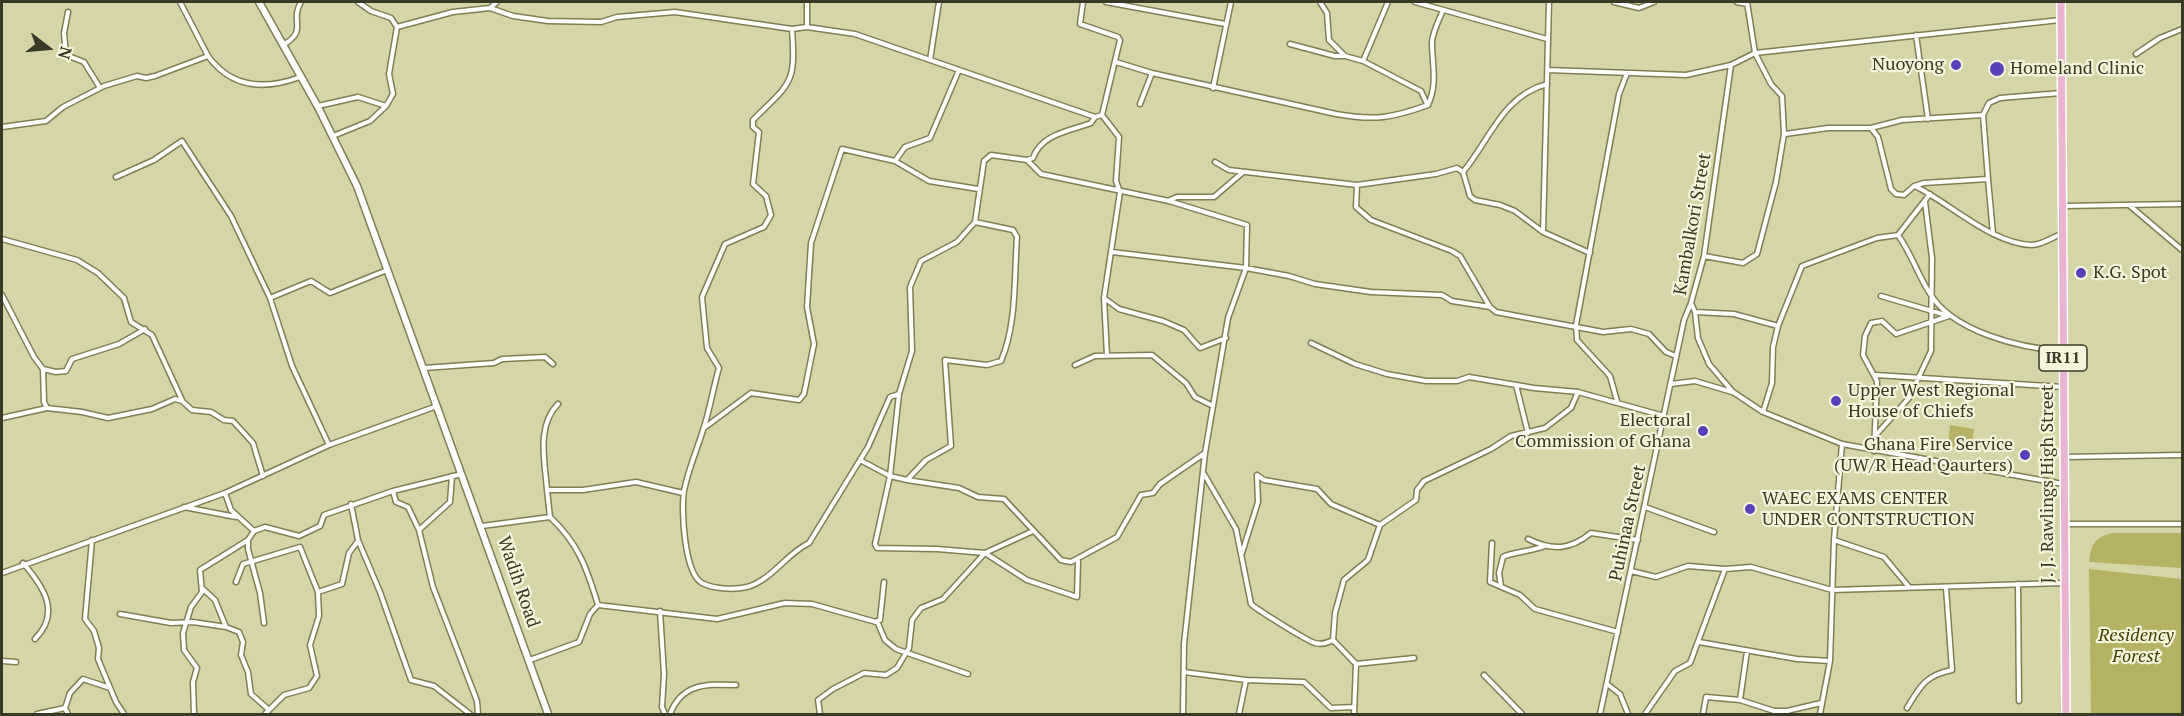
<!DOCTYPE html>
<html>
<head>
<meta charset="utf-8">
<style>
	body { margin:0 }
	#map { position:relative; width:2184px; height:716px; overflow:hidden; background:#d6d5a8; font-family:"PT Serif",serif }
	canvas { display:block }
	.frame { position:absolute; inset:0; border:3px solid #393927; pointer-events:none }
	.north { position:absolute; left:18px; top:18px; width:60px; height:60px; -webkit-text-stroke:4px #f5f5de; paint-order:stroke; rotate:106deg; font-size:16px; font-weight:700; line-height:24px; text-align:center; color:#393927 }
	.north::after { content:''; display:block; margin:auto; width:21px; height:27px; background:#393927; clip-path:polygon(50% 0,100% 100%,50% 72%,0 100%) }
</style>
</head>
<body>
<div id="map">
<canvas width="2184" height="716"></canvas>
<div class="frame"></div>
<div class="north">N</div>
</div>
<script>
const ctx = document.querySelector('canvas').getContext('2d');
ctx.lineJoin = 'round';
function paint(path, color) { ctx.fillStyle = color; ctx.fill(path, 'evenodd'); }
function stroke(path, color, width, dash) { ctx.strokeStyle = color; ctx.lineWidth = width; ctx.lineCap = dash ? 'butt' : 'round'; ctx.setLineDash(dash || []); ctx.stroke(path); }
function write(font, color, halo, rows, align = 'center') {
  ctx.font = font + ' "PT Serif",serif'; ctx.lineWidth = 4.5; ctx.setLineDash([]); ctx.textBaseline = 'middle'; ctx.strokeStyle = halo; ctx.fillStyle = color; for (const [text, x, y, turn = 0] of rows) {
    ctx.save(); ctx.translate(x, y); ctx.rotate((+turn || 0) * Math.PI / 180); ctx.textAlign = isNaN(turn) ? turn : align; if (halo) ctx.strokeText(text, 0, 0); ctx.fillText(text, 0, 0); ctx.restore();
  }
}
paint(new Path2D(`
	M 1950,425 L 1974,429 L 1971,450 L 1948,446 Z
	M 2113,533 L 2182,533 L 2182,568 L 2089,562 C 2091,544 2095,537 2113,533 Z
	M 2089,569 L 2182,579 L 2182,714 L 2091,714 Z`), '#b5b264');
const street = new Path2D(`
	M 180,2 L 208,56
	M 358,2 L 371,11 L 391,18 L 397,27
	M 1106,2 L 1225,24
	M 1320,2 L 1327,13 L 1329,40 L 1345,56 L 1363,61 L 1421,91 L 1427,104
	M 1415,2 L 1547,39
	M 1614,2 L 1639,8 L 1654,2
	M 1737,2 L 1747,4
	M 490,8 L 497,2
	M 68,12 L 64,33 L 66,55 L 84,62 L 100,88
	M 807,27 L 807,2
	M 792,29 C 796,85 791,82 753,120 L 753,127 L 759,132 L 753,184 L 766,196 L 771,215 L 764,227 L 725,244 L 702,297 L 707,348 L 719,368 C 713,388 710,410 703,430 C 697,450 688,470 684,491 C 681,509 684,573 702,583 C 713,589 734,590 747,587 C 772,580 787,553 809,543 L 868,447 L 890,397 L 899,394 L 912,351 L 910,287 L 921,261 L 957,242 L 975,222 L 984,161 L 991,155 L 1027,160 L 1033,158 C 1041,134 1070,131 1091,123 L 1095,117
	M 1916,35 L 1928,119
	M 1290,44 L 1335,56 L 1344,56
	M 283,45 C 309,30 289,22 301,2
	M 2136,54 L 2160,38 L 2182,29
	M 930,60 L 939,2
	M 1363,61 L 1388,2
	M 1116,62 L 1152,73
	M 1731,65 L 1704,256 L 1691,303 L 1695,312 L 1698,338 L 1709,364 L 1733,392 L 1763,412 L 1842,444 L 2063,484
	M 1548,70 L 1686,75 L 1731,65 L 1755,53 L 2060,20
	M 1213,88 L 1231,2
	M 1140,104 L 1152,73 L 1336,114 C 1375,121 1392,118 1428,105 C 1438,83 1432,65 1432,42 C 1433,31 1439,20 1443,10
	M 318,106 L 358,97 L 386,106 L 393,94 L 389,74 L 397,27 L 453,12 L 490,8 L 513,16 L 548,21 L 601,22 L 617,17 L 675,12 L 792,29 L 807,27 L 855,34 L 1095,117 L 1102,115 L 1120,40 L 1118,37 L 1080,24 L 1083,2
	M 1102,115 L 1119,137 L 1116,181 L 1120,192 L 1104,298 L 1107,355
	M 2,127 L 46,121 L 63,107 L 104,86 L 137,76 L 146,78 L 155,76 L 208,56 C 232,89 265,90 300,77
	M 1871,128 L 1878,137 L 1891,189 L 1896,194 L 1904,195 L 1914,186 L 1924,183 L 1988,179 L 1983,115
	M 1785,134 L 1828,128 L 1871,128 L 1902,120 L 1983,115 L 1989,103 L 2000,98 L 2061,93
	M 333,136 L 370,121 L 386,106
	M 1027,160 L 1041,174 L 1169,201 L 1247,225 L 1246,268 L 1228,318 L 1205,453 L 1184,644 L 1183,714
	M 895,161 L 905,147 L 930,138 L 959,70
	M 1215,162 L 1229,170 L 1357,185 L 1436,174 L 1457,168 L 1463,172 L 1470,196 L 1475,200 L 1500,205 L 1515,211 L 1543,232 L 1590,253
	M 1463,172 C 1490,140 1502,96 1547,84
	M 116,177 L 154,160 L 182,141 L 231,216 L 270,298 L 292,366 L 329,445
	M 1988,179 L 1993,234
	M 1357,185 L 1356,207 L 1371,220 L 1452,251 L 1460,256 L 1490,307
	M 1915,186 C 1951,204 1992,244 2032,245 C 2042,245 2053,237 2063,233
	M 1170,200 L 1177,197 L 1214,197 L 1242,173
	M 2129,205 L 2182,250
	M 2063,206 L 2182,204
	M 1543,232 L 1549,2
	M 1898,235 C 1911,253 1917,273 1929,292 C 1952,332 2020,348 2063,351
	M 2,239 L 77,260 L 98,273 L 124,298 L 131,322 L 152,335 L 182,400
	M 1112,252 L 1246,268 L 1289,276 L 1315,284 L 1371,292 L 1442,295 L 1452,301 L 1490,307 L 1496,312 L 1603,332 L 1631,329 L 1649,334 L 1666,352 L 1676,356
	M 1704,256 L 1743,263 L 1757,254 L 1776,182 L 1784,134 L 1782,96 L 1771,84 L 1755,53 L 1747,2
	M 2,295 L 34,357 L 43,369 L 44,402 L 47,408
	M 270,298 L 311,281 L 330,293 L 387,270
	M 1104,298 L 1119,309 L 1163,321 L 1184,330 L 1200,348 L 1226,338
	M 1695,312 L 1734,314 L 1778,326
	M 1311,343 L 1355,364 L 1387,374 L 1426,381 L 1457,381 L 1469,377 L 1534,388 L 1578,392 L 1664,416
	M 1075,365 L 1095,356 L 1152,355 L 1186,383 L 1195,397 L 1213,406
	M 424,368 L 494,363 L 502,359 L 545,357 L 553,364
	M 43,369 L 56,372 L 66,371 L 72,359 L 119,344 L 145,329
	M 1876,375 L 2063,387
	M 1671,384 L 1695,381 L 1732,392
	M 1516,385 L 1528,433
	M 899,394 L 890,476 L 875,544 L 877,548 L 937,549 L 985,553 L 1027,580 L 1077,597 L 1078,561
	M 1617,401 L 1610,376 L 1577,340 L 1576,325 L 1619,94 L 1627,73
	M 1763,412 L 1772,383 L 1773,347 L 1778,326 L 1802,266 L 1877,238 L 1898,235 L 1930,194
	M 2,418 L 47,408 L 82,412 L 108,418 L 152,409 L 175,399 L 182,401 L 192,410 L 211,412 L 224,420 L 233,421 L 253,443 L 263,476
	M 704,428 L 751,393 L 799,400 L 804,394 L 814,344 L 807,307 L 811,243 L 842,149 L 895,161 L 929,181 L 978,189
	M 1875,436 L 1909,398 L 1931,351 L 1932,258 L 1925,202
	M 1874,451 L 1877,381 L 1863,355 L 1865,336 L 1871,323 L 1882,321 L 1896,334 L 1949,316 L 1881,296
	M 2064,457 L 2182,455
	M 860,460 L 890,476 L 907,480 L 926,460 L 951,446 L 945,360 L 987,365 L 1001,361 C 1017,324 1014,277 1017,237 L 1013,230 L 975,222
	M 1204,474 L 1236,529 L 1251,604 C 1256,609 1309,642 1315,643 C 1322,645 1327,643 1333,640
	M 1257,475 L 1264,480 L 1317,489 L 1331,504 L 1380,525
	M 907,480 L 959,488 L 978,497 L 1004,499 L 1061,560 L 1071,562 L 1117,537 L 1141,495 L 1153,493 L 1160,484 L 1205,453
	M 547,490 C 545,462 536,426 558,404
	M 393,491 L 396,502 L 408,507 L 419,530 L 433,587 L 477,701 L 478,714
	M 225,493 L 231,510 L 254,531 L 265,527 L 299,536 L 320,526 L 324,515 L 393,491 L 462,474
	M 351,504 L 358,540 L 380,592 L 411,680 L 434,686 L 470,714
	M 184,507 L 236,517
	M 1645,507 L 1714,532
	M 2064,524 L 2182,524
	M 482,526 L 550,517
	M 419,530 L 450,502 L 452,476
	M 254,531 L 248,540 L 248,549 L 260,593 L 264,623
	M 1528,539 C 1553,551 1570,550 1591,533 L 1638,540
	M 92,540 L 85,619 L 94,631 L 99,648 L 98,659 L 116,702 L 124,714
	M 1834,540 L 1884,557 L 1909,587
	M 1492,543 L 1490,582 L 1520,595 L 1535,609 L 1618,632
	M 1242,553 L 1258,502 L 1257,476
	M 23,563 C 44,587 61,613 35,639
	M 1631,571 L 1656,577 L 1688,566 L 1725,569 L 1751,567 L 1832,590 L 2063,583
	M 2,573 L 225,493 L 329,445 L 437,406
	M 236,582 L 243,564 L 300,547 L 318,592 L 319,616 L 310,645 L 317,676 L 309,688 L 284,695 L 265,714
	M 2018,584 L 2019,701
	M 1501,586 L 1499,573 L 1503,557 C 1509,553 1533,551 1545,546
	M 202,588 L 215,600 L 226,627 L 239,632 L 243,642 L 241,655 L 248,672 L 251,694 L 268,709
	M 318,592 L 342,584 L 349,553 L 358,541
	M 598,605 C 587,569 579,544 550,517 L 547,490 L 583,490 L 636,482 L 683,493
	M 660,611 L 664,674 L 662,707 L 665,714
	M 120,614 L 171,623 L 193,622 L 226,627
	M 877,621 L 885,640 L 896,649 L 968,674
	M 1699,642 L 1797,659 L 1830,661
	M 1414,658 L 1356,664 L 1333,640 L 1335,613 L 1344,580 L 1368,560 L 1380,525 L 1416,500 L 1417,490 L 1424,481 L 1491,449 L 1511,436 L 1545,428 L 1571,408 L 1578,392
	M 530,660 L 579,642 L 590,614 L 598,605 L 717,619 L 785,603 L 812,604 L 876,622 L 880,620 L 884,582
	M 2,661 L 16,662
	M 1184,672 L 1246,680 L 1304,682 L 1331,708 L 1354,707
	M 1484,675 L 1522,714
	M 1607,684 L 1620,694 L 1628,714
	M 1740,700 L 1747,651
	M 1907,708 C 1920,686 1926,675 1952,670 L 1946,588
	M 37,714 L 65,708
	M 68,714 L 65,708 L 70,693 L 83,679 L 110,688
	M 194,714 L 193,682 L 197,668 L 184,650 L 183,633 L 191,607 L 202,592 L 200,570 L 248,540
	M 670,714 C 682,683 706,684 736,685
	M 820,714 L 818,700 L 833,689 L 864,673 L 886,675 L 897,668 L 909,648 L 912,620 L 921,608 L 943,599 L 985,553 L 1033,531
	M 1239,714 L 1246,680
	M 1354,714 L 1356,664
	M 1600,714 L 1684,320 L 1691,303
	M 1645,714 L 1675,671 L 1690,663 L 1725,569
	M 1703,714 L 1706,697 L 1740,700 L 1774,711 L 1787,711 L 1821,703
	M 1820,714 L 1830,661 L 1834,540 L 1842,444`);
const secondary = new Path2D(`
	M 259,2 L 318,107 L 357,186 L 548,714`);
const primary = new Path2D(`
	M 2061,2 L 2066,714`);
stroke(street, '#7f7e54', 7);
stroke(secondary, '#7f7e54', 9);
stroke(primary, '#fff', 10);
stroke(street, '#fff', 4);
stroke(secondary, '#fff', 6);
stroke(primary, '#eab4d1', 7);
for (const [x, y, r, color] of [
	[1956,65,6,"#5940b8"],
	[1997,69,8,"#5940b8"],
	[2081,273,6,"#5940b8"],
	[1836,401,6,"#5940b8"],
	[1703,431,6,"#5940b8"],
	[2025,455,6,"#5940b8"],
	[1750,509,6,"#5940b8"]
]) { const dot = new Path2D(); dot.arc(x, y, r, 0, 2 * Math.PI); ctx.fillStyle = color; ctx.fill(dot); stroke(dot, '#f5f5de', 2); }
for (const [x, y, w] of [
	[2063,358,48]
]) { const box = new Path2D(); box.roundRect(x - w / 2, y - 13, w, 26, 4.5); ctx.fillStyle = '#f5f5de'; ctx.fill(box); stroke(box, '#393927', 1.5); }
write('bold 16px', '#393927', null, [
	["IR11",2063,358]
]);
write('18px', '#393927', '#f5f5de', [
	["Nuoyong",1944,65,"right"],
	["Homeland Clinic",2010,69],
	["K.G. Spot",2093,273],
	["Upper West Regional",1848,391],
	["House of Chiefs",1848,412],
	["Electoral",1691,421,"right"],
	["Commission of Ghana",1691,442,"right"],
	["Ghana Fire Service",2013,445,"right"],
	["(UW/R Head Qaurters)",2013,466,"right"],
	["WAEC EXAMS CENTER",1762,499],
	["UNDER CONTSTRUCTION",1762,520]
], 'left');
write('18px', '#393927', '#f5f5de', [
	["Kambalkori Street",1693,224,-80],
	["J. J. Rawlings High Street",2048,484,-90],
	["Puhinaa Street",1628,523,-78],
	["Wadih Road",518,582,71]
]);
write('italic 18px', '#444100', '#f5f5de', [
	["Residency",2136,636],
	["Forest",2136,657]
]);
</script>
</body>
</html>
